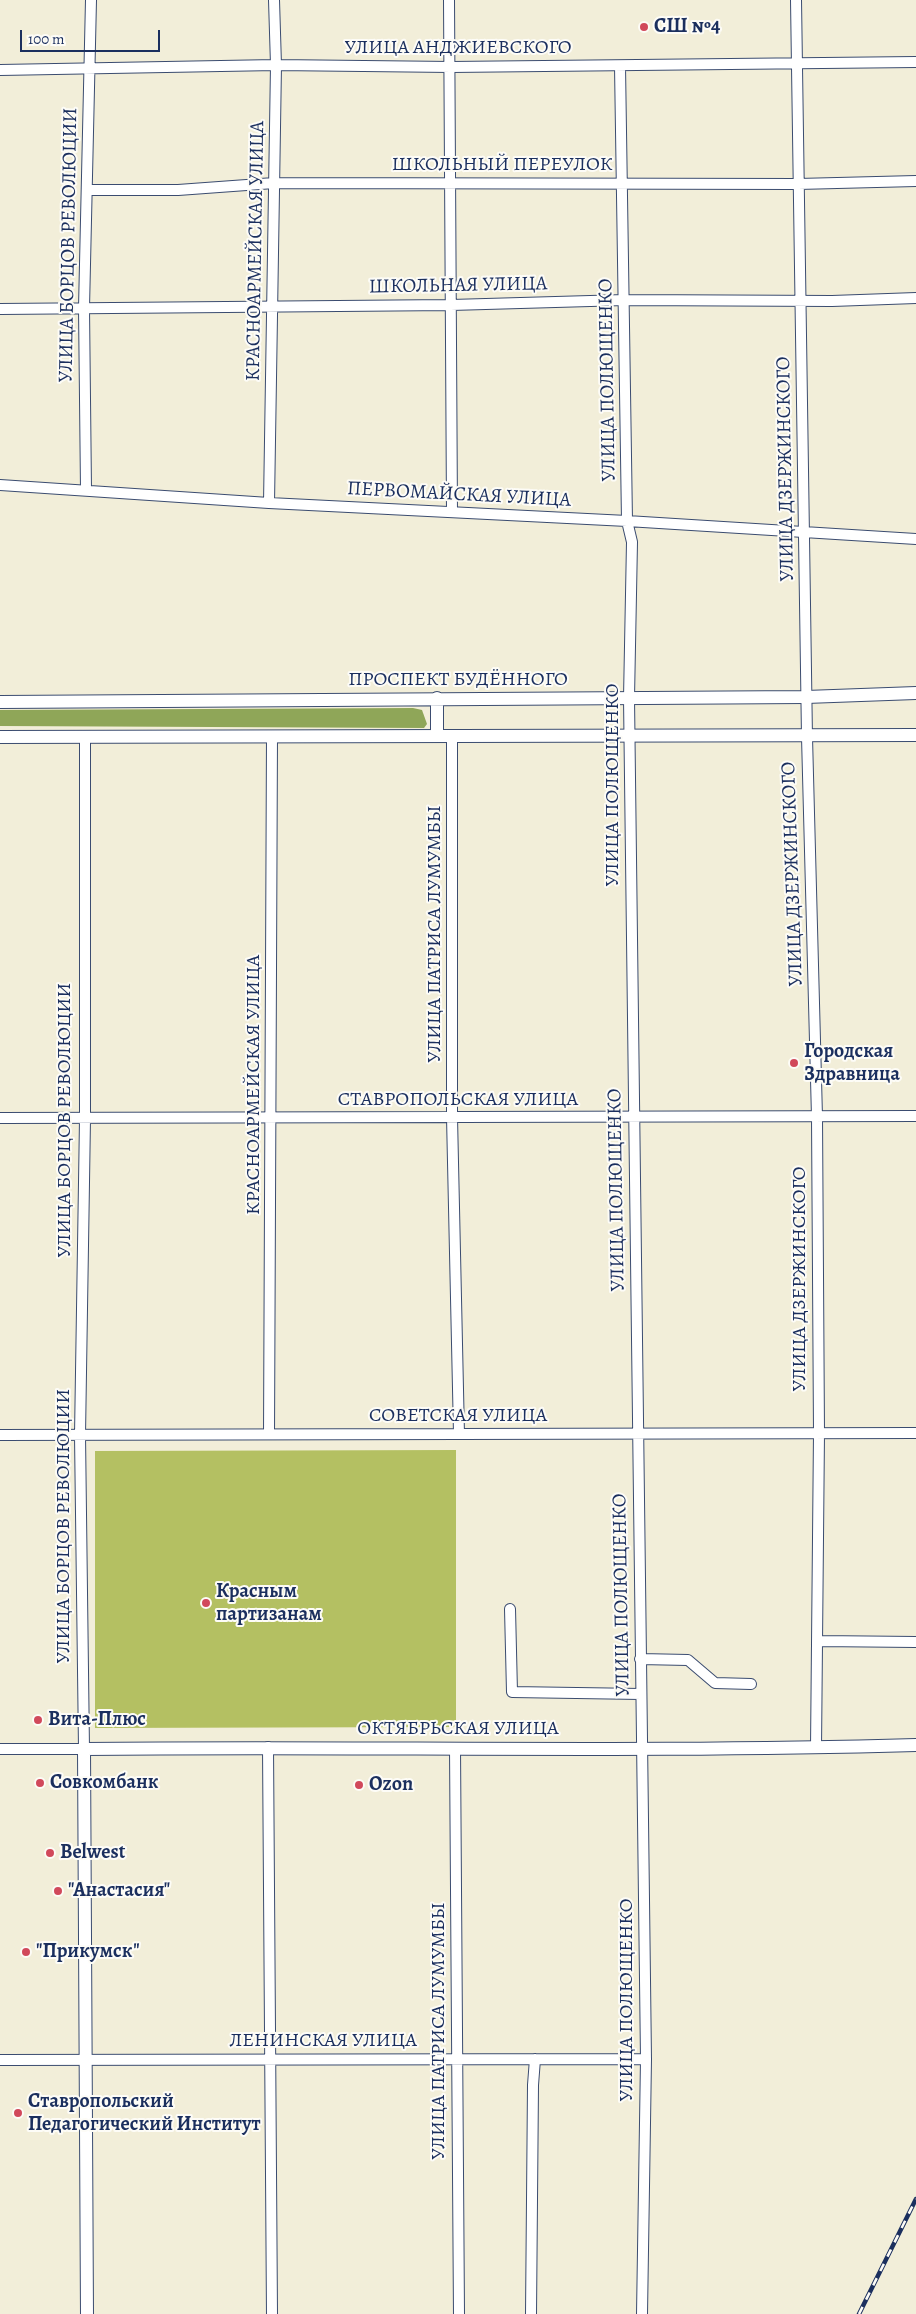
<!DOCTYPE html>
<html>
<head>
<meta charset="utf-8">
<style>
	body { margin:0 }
	#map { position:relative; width:916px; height:2314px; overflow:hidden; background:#f2eed9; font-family:Alegreya,serif }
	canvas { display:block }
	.scale { position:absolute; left:20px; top:30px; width:140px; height:22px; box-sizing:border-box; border:2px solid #1b2f5e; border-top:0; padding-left:6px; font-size:15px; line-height:18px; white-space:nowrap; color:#1b2f5e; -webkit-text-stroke:4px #fdfcf7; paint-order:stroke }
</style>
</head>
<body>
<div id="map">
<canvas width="916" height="2314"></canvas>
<div class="scale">100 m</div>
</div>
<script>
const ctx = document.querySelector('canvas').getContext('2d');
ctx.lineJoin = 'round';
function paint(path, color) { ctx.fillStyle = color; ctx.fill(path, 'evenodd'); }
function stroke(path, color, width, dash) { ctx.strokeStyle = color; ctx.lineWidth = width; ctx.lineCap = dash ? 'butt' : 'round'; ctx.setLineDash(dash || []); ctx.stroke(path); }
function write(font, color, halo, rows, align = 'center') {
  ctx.font = font + ' Alegreya,serif'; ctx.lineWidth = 4; ctx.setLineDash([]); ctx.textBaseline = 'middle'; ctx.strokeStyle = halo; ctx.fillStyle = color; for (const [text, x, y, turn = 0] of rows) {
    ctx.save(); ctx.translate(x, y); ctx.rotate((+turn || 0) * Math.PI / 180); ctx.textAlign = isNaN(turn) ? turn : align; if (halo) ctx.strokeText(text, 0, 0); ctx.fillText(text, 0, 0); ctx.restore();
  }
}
paint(new Path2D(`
	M 456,1450 L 456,1727 L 95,1728 L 95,1451 Z`), '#b4c062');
paint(new Path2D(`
	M 413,708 L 422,710 L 427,724 L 424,728 L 0,726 L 0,710 Z`), '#8fa658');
const minor = new Path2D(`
	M 449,0 L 452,511
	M 796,0 L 807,737 L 817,1117 L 819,1433 L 816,1748
	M 620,66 L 627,521 L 632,542 L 629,698 L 646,2059 L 642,2314
	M 0,70 L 276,65 L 451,67 L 916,62
	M 87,190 L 178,190 L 274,183 L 798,184 L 916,181
	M 0,309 L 451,305 L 625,300 L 832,301 L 916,298
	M 0,485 L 269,503 L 627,521 L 916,539
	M 86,490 L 84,308 L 91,0
	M 269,503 L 276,65 L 274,0
	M 452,735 L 452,1117 L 459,1434
	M 0,1118 L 916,1116
	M 269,1434 L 272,736
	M 0,1435 L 916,1433
	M 510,1609 L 512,1692 L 641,1694
	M 818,1641 L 916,1642
	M 640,1659 L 688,1660 L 715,1683 L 751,1684
	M 268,1747 L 272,2314
	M 455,1748 L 459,2314
	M 0,1749 L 84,1749 L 80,1435 L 85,1119 L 85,737
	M 0,2060 L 646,2059
	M 531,2314 L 533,2085 L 535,2059`);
const major = new Path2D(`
	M 437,698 L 437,735
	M 0,702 L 806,697 L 916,693
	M 0,737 L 916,735
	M 87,2314 L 84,1749 C 361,1746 639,1753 916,1745`);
stroke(minor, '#3b4c70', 12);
stroke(major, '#3b4c70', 14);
stroke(minor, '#fff', 10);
stroke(major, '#fff', 12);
const rail = new Path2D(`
	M 859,2314 L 916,2199`);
stroke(rail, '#1b2f5e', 4.5);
stroke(rail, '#fdfcf7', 2.5, [8]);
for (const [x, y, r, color] of [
	[644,27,5,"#d1495b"],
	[794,1063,5,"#d1495b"],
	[206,1603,5,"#d1495b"],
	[38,1720,5,"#d1495b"],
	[40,1783,5,"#d1495b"],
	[359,1785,5,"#d1495b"],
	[50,1853,5,"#d1495b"],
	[58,1891,5,"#d1495b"],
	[26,1952,5,"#d1495b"],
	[18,2113,5,"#d1495b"]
]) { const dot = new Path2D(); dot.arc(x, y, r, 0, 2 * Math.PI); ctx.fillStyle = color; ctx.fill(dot); stroke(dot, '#fdfcf7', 2); }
write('bold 20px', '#1b2f5e', '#fdfcf7', [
	["СШ №4",654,27],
	["Городская",804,1052],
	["Здравница",804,1075],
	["Красным",216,1592],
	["партизанам",216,1615],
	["Вита-Плюс",48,1720],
	["Совкомбанк",50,1783],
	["Ozon",369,1785],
	["Belwest",60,1853],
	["\"Анастасия\"",68,1891],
	["\"Прикумск\"",36,1952],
	["Ставропольский",28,2102],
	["Педагогический Институт",28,2125]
], 'left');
write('20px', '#1b2f5e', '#fdfcf7', [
	["УЛИЦА АНДЖИЕВСКОГО",458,48],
	["ШКОЛЬНЫЙ ПЕРЕУЛОК",502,165],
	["УЛИЦА БОРЦОВ РЕВОЛЮЦИИ",69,245,-89],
	["КРАСНОАРМЕЙСКАЯ УЛИЦА",256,251,-89],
	["ШКОЛЬНАЯ УЛИЦА",458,286,-1],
	["УЛИЦА ПОЛЮЩЕНКО",608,380,-91],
	["УЛИЦА ДЗЕРЖИНСКОГО",786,469,-91],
	["ПЕРВОМАЙСКАЯ УЛИЦА",459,495,3],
	["ПРОСПЕКТ БУДЁННОГО",458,680],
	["УЛИЦА ПОЛЮЩЕНКО",613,785,-90],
	["УЛИЦА ДЗЕРЖИНСКОГО",793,874,-92],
	["УЛИЦА ПАТРИСА ЛУМУМБЫ",435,934,-90],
	["КРАСНОАРМЕЙСКАЯ УЛИЦА",254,1085,-90],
	["СТАВРОПОЛЬСКАЯ УЛИЦА",458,1100],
	["УЛИЦА БОРЦОВ РЕВОЛЮЦИИ",65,1120,-90],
	["УЛИЦА ПОЛЮЩЕНКО",617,1190,-91],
	["УЛИЦА ДЗЕРЖИНСКОГО",800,1279,-90],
	["СОВЕТСКАЯ УЛИЦА",458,1416],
	["УЛИЦА БОРЦОВ РЕВОЛЮЦИИ",64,1526,-90],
	["УЛИЦА ПОЛЮЩЕНКО",622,1595,-91],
	["ОКТЯБРЬСКАЯ УЛИЦА",458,1729],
	["УЛИЦА ПОЛЮЩЕНКО",627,2000,-90],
	["УЛИЦА ПАТРИСА ЛУМУМБЫ",439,2031,-90],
	["ЛЕНИНСКАЯ УЛИЦА",323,2041]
]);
</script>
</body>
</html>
